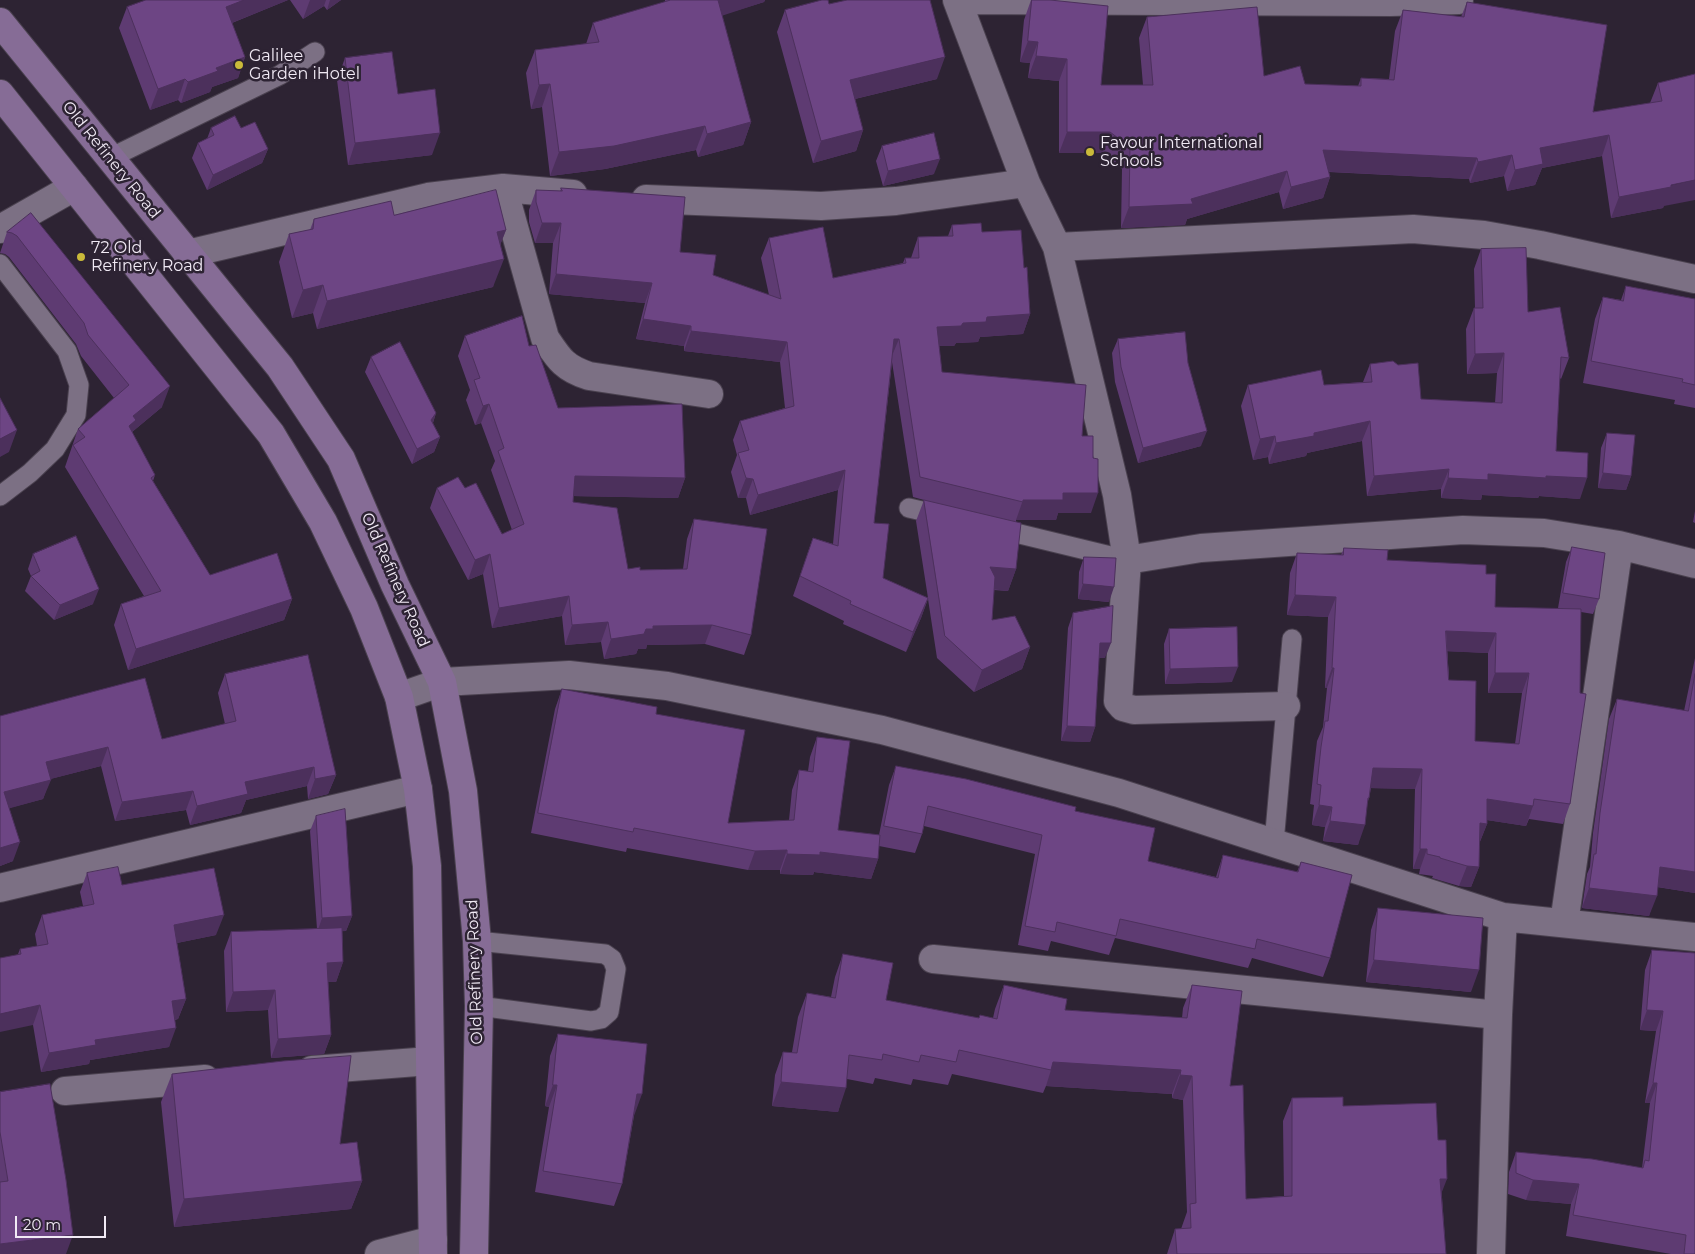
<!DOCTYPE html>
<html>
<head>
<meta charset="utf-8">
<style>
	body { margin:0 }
	#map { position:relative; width:1695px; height:1254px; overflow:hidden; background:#2d2333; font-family:Montserrat,sans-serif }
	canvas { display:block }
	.scale { position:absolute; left:15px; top:1216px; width:91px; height:22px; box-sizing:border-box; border:2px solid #f1eaf5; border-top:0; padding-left:6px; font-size:15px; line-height:18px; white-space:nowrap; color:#f1eaf5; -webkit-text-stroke:4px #2d2333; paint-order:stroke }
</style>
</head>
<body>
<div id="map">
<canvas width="1695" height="1254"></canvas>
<div class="scale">20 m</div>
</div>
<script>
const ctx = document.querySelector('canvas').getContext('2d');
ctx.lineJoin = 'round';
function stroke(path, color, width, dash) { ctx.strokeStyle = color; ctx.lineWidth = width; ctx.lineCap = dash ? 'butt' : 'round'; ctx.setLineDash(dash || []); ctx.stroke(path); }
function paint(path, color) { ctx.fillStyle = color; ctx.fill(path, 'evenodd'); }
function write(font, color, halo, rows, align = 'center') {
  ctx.font = font + ' Montserrat,sans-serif'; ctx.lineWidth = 5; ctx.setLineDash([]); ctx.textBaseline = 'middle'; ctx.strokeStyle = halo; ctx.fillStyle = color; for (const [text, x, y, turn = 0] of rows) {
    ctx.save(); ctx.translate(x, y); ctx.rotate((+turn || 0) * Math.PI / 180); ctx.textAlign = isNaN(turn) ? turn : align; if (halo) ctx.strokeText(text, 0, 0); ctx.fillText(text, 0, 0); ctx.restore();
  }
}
const service = new Path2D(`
	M 110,158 L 280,75 L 315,52
	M 0,264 L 67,351 L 79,385 L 76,415 L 55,449 L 30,473 L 0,496
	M 909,508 L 944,516
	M 995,528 L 1127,560
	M 1274,843 L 1292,639
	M 477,941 L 605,954 L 612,959 L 616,969 L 609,1012 L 601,1019 L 591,1021 L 479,1006`);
const minor = new Path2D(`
	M 957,0 L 1026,183 L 1057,247 L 1117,495 L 1127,560 L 1118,701 L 1123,707 L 1134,710 L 1286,706
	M 957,0 L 1390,2 L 1459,0
	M 503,188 L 545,338 C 559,359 564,368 589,376 L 709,394
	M 646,199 L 821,206 L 896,201 L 1026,183
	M 0,229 L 74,187
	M 1057,247 L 1413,229 L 1484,235 L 1540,245 L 1695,279
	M 187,254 L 428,197 L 503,188 L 573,194
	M 1127,560 L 1201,548 L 1463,530 L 1544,533 L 1619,545 L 1695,564
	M 399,697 L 442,682 L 569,675 L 667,686 L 882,730 L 1119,793 L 1503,917 L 1695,937
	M 0,888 L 418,789
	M 1564,923 L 1619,545
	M 933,959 L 1498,1015
	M 312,1070 L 430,1061
	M 65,1091 L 205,1079
	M 379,1254 L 433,1240
	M 1491,1254 L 1498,1015 L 1503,917`);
const secondary = new Path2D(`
	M 0,22 L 280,367 L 341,459 L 395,585 L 442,682 L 463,791 L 477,941 L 479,1006 L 474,1254
	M 0,94 L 271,434 L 323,522 L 364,608 L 399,697 L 418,789 L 427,866 L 433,1254`);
stroke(service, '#4a414f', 21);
stroke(minor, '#4a414f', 30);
stroke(secondary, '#4a414f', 30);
stroke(service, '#7c7084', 19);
stroke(minor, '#7c7084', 28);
stroke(secondary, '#866c96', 28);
paint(new Path2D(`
	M 288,0 L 232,23 L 245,57 L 238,78 L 212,87 L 210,92 L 181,103 L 178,100 L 150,110 L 119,28 L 127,7 Z
	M 290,0 L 341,0 L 327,10 L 324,6 L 303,19 Z
	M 665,0 L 765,0 L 764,2 L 722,15 L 751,122 L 743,145 L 698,157 L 696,150 L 605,169 L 550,176 L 542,107 L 531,109 L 526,73 L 535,50 L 586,44 L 593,23 L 665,2 Z
	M 1031,0 L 1050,0 L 1101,85 L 1143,85 L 1139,38 L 1147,17 L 1264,76 L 1305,84 L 1358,86 L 1361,78 L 1389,79 L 1395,31 L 1403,10 L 1461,17 L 1467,2 L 1593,112 L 1650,103 L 1658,83 L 1695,74 L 1663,208 L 1611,218 L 1602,156 L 1542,168 L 1535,185 L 1507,191 L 1504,176 L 1470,183 L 1469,179 L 1329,172 L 1330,177 L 1323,198 L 1283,209 L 1279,192 L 1187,219 L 1185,225 L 1121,228 L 1122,169 L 1102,153 L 1059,153 L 1059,81 L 1028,78 L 1030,63 L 1020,62 L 1024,20 Z
	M 829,4 L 937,79 L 855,99 L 863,130 L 856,151 L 813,163 L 777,32 L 785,10 Z
	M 345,58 L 398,94 L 432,155 L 348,165 L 337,80 Z
	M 211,128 L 268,149 L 262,163 L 207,190 L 192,158 L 198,143 L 207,139 Z
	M 882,146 L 934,174 L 883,186 L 876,161 Z
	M 561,188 L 680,252 L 713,275 L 769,295 L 761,258 L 769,238 L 833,278 L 903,263 L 905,258 L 911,258 L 918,237 L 948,236 L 952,225 L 982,232 L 1024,268 L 1030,314 L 1023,334 L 980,337 L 978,342 L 956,343 L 954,346 L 939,346 L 942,372 L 1082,436 L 1091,513 L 1058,513 L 1056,520 L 1016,520 L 1016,569 L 1008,591 L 994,590 L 992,620 L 1030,647 L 1022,669 L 974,692 L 937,658 L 928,599 L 921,618 L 906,652 L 843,624 L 844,621 L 793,596 L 813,538 L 833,544 L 838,490 L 750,515 L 746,498 L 738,498 L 731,472 L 737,455 L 733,440 L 740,421 L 785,408 L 780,362 L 684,351 L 684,346 L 636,339 L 645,303 L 549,294 L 553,243 L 535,243 L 529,222 L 529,210 L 536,190 L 560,191 ZM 892,362 L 913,497 L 924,500 L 916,521 L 928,598 L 883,578 L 874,523 Z
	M 31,213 L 162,407 L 132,432 L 155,475 L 153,481 L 210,575 L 292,599 L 284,620 L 128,670 L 114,625 L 121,604 L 144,596 L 65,467 L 78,429 L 114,398 L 81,356 L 76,344 L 9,257 L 5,254 L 0,253 L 7,232 Z
	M 394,215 L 506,230 L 500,245 L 493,287 L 317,329 L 313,313 L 292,318 L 279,262 L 289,234 L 310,230 L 314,219 Z
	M 1481,249 L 1528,312 L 1569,358 L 1561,379 L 1560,378 L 1556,451 L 1580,499 L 1539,496 L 1538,498 L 1482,495 L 1481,500 L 1441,498 L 1441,489 L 1367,496 L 1362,441 L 1307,453 L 1306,456 L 1269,464 L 1268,457 L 1253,460 L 1241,406 L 1248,385 L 1324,385 L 1363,382 L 1370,364 L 1421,399 L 1495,403 L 1497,373 L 1467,374 L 1466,329 L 1474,308 L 1475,308 L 1474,269 Z
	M 1626,286 L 1695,299 L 1695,408 L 1674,404 L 1675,400 L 1583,383 L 1595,319 L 1603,297 L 1621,300 Z
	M 465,336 L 529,346 L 558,408 L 685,478 L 678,498 L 573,496 L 573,502 L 628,569 L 640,570 L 683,569 L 687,539 L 694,519 L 751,635 L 744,655 L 705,644 L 647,645 L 646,649 L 638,649 L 636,654 L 604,659 L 601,642 L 565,645 L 562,616 L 492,628 L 483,574 L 468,580 L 430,508 L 437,488 L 465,488 L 502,534 L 512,530 L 491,470 L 495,461 L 481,423 L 475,425 L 466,400 L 470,390 L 458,356 Z
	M 1118,339 L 1188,363 L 1201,446 L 1138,463 L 1115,382 L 1112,353 Z
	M 371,357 L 436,413 L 433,423 L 440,437 L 434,452 L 412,464 L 365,372 Z
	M 1607,433 L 1631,476 L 1626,490 L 1598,488 L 1601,448 Z
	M 1695,511 L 1695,523 L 1693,522 Z
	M 1572,547 L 1599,599 L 1593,614 L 1581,612 L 1570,804 L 1563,824 L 1529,819 L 1526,826 L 1487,820 L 1487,824 L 1479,844 L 1479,867 L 1471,887 L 1459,886 L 1432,878 L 1433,876 L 1419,874 L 1420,869 L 1413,869 L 1415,789 L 1371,788 L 1369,798 L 1367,804 L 1358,845 L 1323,841 L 1325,827 L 1312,825 L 1314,805 L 1310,804 L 1314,767 L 1317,741 L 1323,727 L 1327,688 L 1325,688 L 1328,617 L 1287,615 L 1290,573 L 1297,553 L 1341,555 L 1344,548 L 1387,560 L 1486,574 L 1495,607 L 1564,609 L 1558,608 L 1566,562 ZM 1447,651 L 1488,653 L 1488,693 L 1522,693 L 1515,744 L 1475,741 L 1449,680 Z
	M 33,554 L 93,604 L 54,620 L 25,591 L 31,576 L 28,569 Z
	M 1084,557 L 1109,602 L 1078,599 L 1079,572 Z
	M 1073,613 L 1105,658 L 1099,658 L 1095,727 L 1090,742 L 1061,741 L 1068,628 Z
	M 1169,629 L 1232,682 L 1165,684 L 1164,644 Z
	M 1695,658 L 1695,893 L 1657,887 L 1649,916 L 1582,908 L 1587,874 L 1590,867 L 1593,833 L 1609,719 L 1617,699 L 1684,711 Z
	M 225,674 L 336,775 L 328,794 L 308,799 L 307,786 L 246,800 L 241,813 L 190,825 L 186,810 L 115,821 L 101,766 L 50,779 L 43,799 L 9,808 L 13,861 L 0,866 L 0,716 L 162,739 L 225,724 L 218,693 Z
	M 562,689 L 656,714 L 728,823 L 789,820 L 792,790 L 799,770 L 808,771 L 810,757 L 817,737 L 838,830 L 879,835 L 889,785 L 896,766 L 1075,811 L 1148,861 L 1216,877 L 1223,855 L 1297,872 L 1301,862 L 1330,958 L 1323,977 L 1252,958 L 1248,968 L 1115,938 L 1109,955 L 1051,941 L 1048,951 L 1018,945 L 1035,854 L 924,826 L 922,834 L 915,853 L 879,846 L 878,859 L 871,879 L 814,872 L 813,875 L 780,874 L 780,870 L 748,870 L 627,848 L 626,852 L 531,833 L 555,709 Z
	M 316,816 L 352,916 L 346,931 L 342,931 L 343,962 L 336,982 L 328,982 L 331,1035 L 324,1054 L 271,1058 L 268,1010 L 226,1012 L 224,951 L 231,932 L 317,929 L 310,831 Z
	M 87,873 L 122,885 L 216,935 L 177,943 L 186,999 L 178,1019 L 175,1020 L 169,1047 L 90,1060 L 89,1064 L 41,1072 L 33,1025 L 18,954 L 20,949 L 37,946 L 35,934 L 42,915 L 83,906 L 80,892 Z
	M 1378,908 L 1471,992 L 1366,982 L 1371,930 Z
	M 1652,950 L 1695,953 L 1695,1254 L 1671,1254 L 1566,1236 L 1571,1204 L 1526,1200 L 1508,1194 L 1509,1172 L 1516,1152 L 1642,1168 L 1650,1103 L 1645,1103 L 1656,1031 L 1640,1030 L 1645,970 Z
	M 843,954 L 886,1000 L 979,1018 L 993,1018 L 995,1009 L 1004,985 L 1065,1010 L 1182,1018 L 1183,1008 L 1192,985 L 1230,1086 L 1246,1199 L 1284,1196 L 1283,1121 L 1292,1098 L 1343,1106 L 1438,1140 L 1446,1254 L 1167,1254 L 1175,1229 L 1181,1229 L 1187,1212 L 1183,1100 L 1172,1098 L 1172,1094 L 1046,1086 L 1043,1093 L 952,1074 L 948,1085 L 913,1079 L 911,1085 L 875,1078 L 873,1084 L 847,1079 L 838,1112 L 772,1106 L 775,1075 L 783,1052 L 792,1052 L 798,1017 L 807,993 L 831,997 L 835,977 Z
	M 558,1034 L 634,1116 L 622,1184 L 614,1206 L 535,1192 L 549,1107 L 545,1106 L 550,1056 Z
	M 172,1074 L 340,1144 L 362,1181 L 351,1209 L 174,1227 L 161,1102 Z
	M 0,1092 L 66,1254 L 0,1254 Z`), '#5e3b72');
paint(new Path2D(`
	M 244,0 L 288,0 L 219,28 L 226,7 Z
	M 310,0 L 326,0 L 324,6 L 303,19 Z
	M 330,0 L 341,0 L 327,10 Z
	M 716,0 L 765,0 L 764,2 L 709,20 Z
	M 1028,41 L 1038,42 L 1030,63 L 1020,62 Z
	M 1036,56 L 1067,59 L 1059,81 L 1028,78 Z
	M 245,57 L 238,78 L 212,87 L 210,92 L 181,103 L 188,82 L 216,68 Z
	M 945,57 L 937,79 L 842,102 L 850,80 Z
	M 185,79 L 178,100 L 150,110 L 158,89 Z
	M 550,84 L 542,107 L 531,109 L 539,85 Z
	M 751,122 L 743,145 L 698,157 L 707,134 Z
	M 705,126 L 696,150 L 605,169 L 550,176 L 559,152 Z
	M 863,130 L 856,151 L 813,163 L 821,141 Z
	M 1067,132 L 1110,132 L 1102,153 L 1059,153 Z
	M 440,133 L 432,155 L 348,165 L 355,143 Z
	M 1609,135 L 1602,156 L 1542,168 L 1535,185 L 1507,191 L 1515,170 L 1540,148 Z
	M 268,149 L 262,163 L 207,190 L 213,175 Z
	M 1323,150 L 1477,158 L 1469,179 L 1315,171 Z
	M 1512,155 L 1504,176 L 1470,183 L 1478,162 Z
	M 940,159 L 934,174 L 883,186 L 888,171 Z
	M 1287,171 L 1279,192 L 1187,219 L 1185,225 L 1121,228 L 1129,207 L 1191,199 Z
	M 1330,177 L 1323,198 L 1283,209 L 1291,187 Z
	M 1695,180 L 1695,200 L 1664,206 L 1663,208 L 1611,218 L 1619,197 Z
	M 542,223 L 561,223 L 553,243 L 535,243 Z
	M 506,230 L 495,258 L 497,232 Z
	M 504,259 L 493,287 L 317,329 L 327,301 Z
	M 556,274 L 652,283 L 645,303 L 549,294 Z
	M 323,285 L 313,313 L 292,318 L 303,290 Z
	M 1030,314 L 1023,334 L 980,337 L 978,342 L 956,343 L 954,346 L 930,346 L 937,327 L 963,323 L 987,317 Z
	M 643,319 L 691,326 L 684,346 L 636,339 Z
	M 691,331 L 787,342 L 780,362 L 684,351 Z
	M 894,339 L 899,339 L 891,358 Z
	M 1504,353 L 1497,373 L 1467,374 L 1475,354 Z
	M 170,386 L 162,407 L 132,432 L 121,447 L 133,416 Z
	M 489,404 L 481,423 L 475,425 L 483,406 Z
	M 436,413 L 431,428 L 431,420 Z
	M 1370,421 L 1362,441 L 1307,453 L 1306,456 L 1269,464 L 1276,443 L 1314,433 Z
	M 17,430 L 9,452 L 0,457 L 0,439 Z
	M 1207,431 L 1201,446 L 1138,463 L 1143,448 Z
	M 1275,436 L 1268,457 L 1253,460 L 1260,439 Z
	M 440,437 L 434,452 L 412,464 L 417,449 Z
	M 1449,469 L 1441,489 L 1367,496 L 1374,476 Z
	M 845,470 L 838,490 L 750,515 L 758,495 Z
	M 1603,473 L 1631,476 L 1626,490 L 1598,488 Z
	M 1488,474 L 1546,476 L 1587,478 L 1580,499 L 1539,496 L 1538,498 L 1482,495 L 1481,500 L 1441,498 L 1448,478 Z
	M 575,476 L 685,478 L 678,498 L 568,496 Z
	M 746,478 L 753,479 L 746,498 L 738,498 Z
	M 1063,493 L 1098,493 L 1091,513 L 1058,513 L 1056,520 L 1016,520 L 1023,500 Z
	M 490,554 L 483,574 L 468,580 L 475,560 Z
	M 990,567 L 1016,569 L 1008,591 L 982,588 Z
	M 1083,584 L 1114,587 L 1109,602 L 1078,599 Z
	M 99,589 L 93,604 L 54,620 L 60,605 Z
	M 1295,595 L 1336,597 L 1328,617 L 1287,615 Z
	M 569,596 L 562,616 L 492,628 L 499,608 Z
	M 928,598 L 921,618 L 906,652 L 913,632 Z
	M 292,599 L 284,620 L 128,670 L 136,649 Z
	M 608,622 L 601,642 L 565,645 L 572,625 Z
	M 712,625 L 705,644 L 647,645 L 646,649 L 638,649 L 636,654 L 604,659 L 611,639 L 646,629 L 653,626 Z
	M 1446,631 L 1496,633 L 1488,653 L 1439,651 Z
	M 1100,643 L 1111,643 L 1105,658 L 1095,658 Z
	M 1030,647 L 1022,669 L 974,692 L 982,670 Z
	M 1238,667 L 1232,682 L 1165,684 L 1170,669 Z
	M 1332,668 L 1334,668 L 1327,688 L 1325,688 Z
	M 1495,673 L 1529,673 L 1522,693 L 1488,693 Z
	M 1067,726 L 1095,727 L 1090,742 L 1061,741 Z
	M 108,747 L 101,766 L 39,782 L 46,762 Z
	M 314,767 L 307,786 L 246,800 L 241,813 L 190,825 L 197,806 L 245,782 Z
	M 1373,768 L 1422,769 L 1415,789 L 1365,788 Z
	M 336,775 L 328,794 L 308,799 L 315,779 Z
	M 51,780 L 43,799 L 0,811 L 4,792 Z
	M 193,791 L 186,810 L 115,821 L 122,802 Z
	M 1487,799 L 1533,806 L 1526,826 L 1480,819 Z
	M 1319,805 L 1332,807 L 1325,827 L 1312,825 Z
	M 1330,821 L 1365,825 L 1358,845 L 1323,841 Z
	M 1480,823 L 1487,824 L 1479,844 Z
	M 20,842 L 13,861 L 0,866 L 0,848 Z
	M 1420,849 L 1427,849 L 1420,869 L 1413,869 Z
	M 787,850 L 780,870 L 748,870 L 755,851 Z
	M 820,852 L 878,859 L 871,879 L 814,872 L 813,875 L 780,874 L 787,854 Z
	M 1467,866 L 1479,867 L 1471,887 L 1459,886 Z
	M 1660,867 L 1695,872 L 1695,893 L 1652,886 Z
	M 1589,888 L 1657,896 L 1649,916 L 1582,908 Z
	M 224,915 L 216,935 L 167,945 L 174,925 Z
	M 352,916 L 346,931 L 317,933 L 322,918 Z
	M 1374,960 L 1479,970 L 1471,992 L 1366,982 Z
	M 343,962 L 336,982 L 320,982 L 327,963 Z
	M 275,990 L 268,1010 L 226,1012 L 233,992 Z
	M 186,999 L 178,1019 L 164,1021 L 172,1001 Z
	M 40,1005 L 33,1025 L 0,1032 L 0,1014 Z
	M 1647,1010 L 1663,1011 L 1656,1031 L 1640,1030 Z
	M 176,1028 L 169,1047 L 90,1060 L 89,1064 L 41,1072 L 49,1053 L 95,1040 Z
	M 331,1035 L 324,1054 L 271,1058 L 278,1039 Z
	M 1053,1062 L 1181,1070 L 1172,1094 L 1046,1086 L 1051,1070 Z
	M 1180,1075 L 1192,1076 L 1183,1100 L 1172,1098 Z
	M 781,1082 L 846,1088 L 838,1112 L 772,1106 Z
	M 1653,1083 L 1657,1083 L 1650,1103 L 1645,1103 Z
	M 553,1085 L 557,1085 L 549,1107 L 545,1106 Z
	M 637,1094 L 642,1094 L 634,1116 L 629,1115 Z
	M 1440,1179 L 1447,1179 L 1438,1202 Z
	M 1533,1180 L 1579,1184 L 1571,1204 L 1526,1200 Z
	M 362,1181 L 351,1209 L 174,1227 L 184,1199 Z
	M 73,1235 L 66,1254 L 0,1254 L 0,1244 Z`), '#4c305c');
const building = new Path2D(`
	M 146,0 L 244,0 L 226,7 L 245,57 L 216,68 L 218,71 L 188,82 L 185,79 L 158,89 L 127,7 Z
	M 671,0 L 718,0 L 751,122 L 707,134 L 705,126 L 614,146 L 559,152 L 550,84 L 539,85 L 535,50 L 599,42 L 593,23 Z
	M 822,0 L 828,0 L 829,4 L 847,0 L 930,0 L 945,57 L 850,80 L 863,130 L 821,141 L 785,10 Z
	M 1032,0 L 1050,0 L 1108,6 L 1101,85 L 1153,85 L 1147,17 L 1257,7 L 1264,76 L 1300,66 L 1305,84 L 1361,86 L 1361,78 L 1394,80 L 1403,10 L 1464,17 L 1467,2 L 1607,25 L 1593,112 L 1662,101 L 1658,83 L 1695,74 L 1695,180 L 1671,185 L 1671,187 L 1619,197 L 1609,135 L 1540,148 L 1543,164 L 1515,170 L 1512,155 L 1478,162 L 1477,158 L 1323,150 L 1330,177 L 1291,187 L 1287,171 L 1191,199 L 1193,204 L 1129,207 L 1130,147 L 1110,132 L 1067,132 L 1067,59 L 1036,56 L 1038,42 L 1028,41 Z
	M 392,52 L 398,94 L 435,89 L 440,133 L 355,143 L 345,58 Z
	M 235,116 L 241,128 L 255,122 L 268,149 L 213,175 L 198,143 L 214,135 L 211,128 Z
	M 934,133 L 940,159 L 888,171 L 882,146 Z
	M 561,188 L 685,197 L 680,252 L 716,255 L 713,275 L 781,299 L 769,238 L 823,227 L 833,278 L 906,263 L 905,258 L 919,258 L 918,237 L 953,236 L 952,225 L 981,223 L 982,232 L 1021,230 L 1024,268 L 1027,267 L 1030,314 L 987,317 L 986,322 L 963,323 L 961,326 L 937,327 L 942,372 L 1086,385 L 1082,436 L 1093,436 L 1093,458 L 1098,459 L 1098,493 L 1063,493 L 1063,500 L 1023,500 L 1023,502 L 920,477 L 899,339 L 894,339 L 874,523 L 889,524 L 883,578 L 928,598 L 913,632 L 850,604 L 851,601 L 800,576 L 813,538 L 838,546 L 845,470 L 758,495 L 753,479 L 746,478 L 738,453 L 749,450 L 740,421 L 794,406 L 787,342 L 691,331 L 691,326 L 643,319 L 652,283 L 556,274 L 561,223 L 542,223 L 536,202 L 536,190 L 562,191 Z
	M 496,190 L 506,230 L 497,232 L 504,259 L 327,301 L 323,285 L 303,290 L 289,234 L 313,229 L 314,219 L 391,201 L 394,215 Z
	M 31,213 L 170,386 L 133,416 L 136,420 L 129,426 L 155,475 L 151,478 L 210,575 L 277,553 L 292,599 L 136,649 L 121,604 L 161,591 L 73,445 L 85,437 L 78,429 L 129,385 L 88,335 L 84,323 L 17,236 L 12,233 L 7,232 Z
	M 1526,248 L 1528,312 L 1560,307 L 1569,358 L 1561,357 L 1556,451 L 1588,453 L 1587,478 L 1546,476 L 1546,478 L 1488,474 L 1488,480 L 1448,478 L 1449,469 L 1374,476 L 1370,421 L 1314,433 L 1314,436 L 1276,443 L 1275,436 L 1260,439 L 1248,385 L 1321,370 L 1324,385 L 1372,382 L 1370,364 L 1393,361 L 1398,365 L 1418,363 L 1421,399 L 1502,403 L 1504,353 L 1475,354 L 1474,308 L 1483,308 L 1481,249 Z
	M 1626,286 L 1695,299 L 1695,385 L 1682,382 L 1683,379 L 1591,361 L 1603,297 L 1623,301 Z
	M 522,316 L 529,346 L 536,345 L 558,408 L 682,404 L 685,478 L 575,476 L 573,502 L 617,508 L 628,569 L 640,567 L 640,570 L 687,569 L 694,519 L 767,529 L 751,635 L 712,625 L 653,626 L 653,629 L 646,629 L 644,634 L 611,639 L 608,622 L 572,625 L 569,596 L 499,608 L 490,554 L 475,560 L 437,488 L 458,477 L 465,488 L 476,483 L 502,534 L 524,524 L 498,451 L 504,448 L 489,404 L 483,406 L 474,380 L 480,378 L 465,336 Z
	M 1185,332 L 1188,363 L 1207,431 L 1143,448 L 1121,367 L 1118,339 Z
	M 400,342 L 436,413 L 431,420 L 440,437 L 417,449 L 371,357 Z
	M 0,398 L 17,430 L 0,439 Z
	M 1607,433 L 1635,435 L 1631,476 L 1603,473 Z
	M 924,500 L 1021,523 L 1016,569 L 990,567 L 995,577 L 992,620 L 1015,616 L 1030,647 L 982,670 L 945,636 Z
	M 76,536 L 99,589 L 60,605 L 31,576 L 40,571 L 33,554 Z
	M 1572,547 L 1605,553 L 1599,599 L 1563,593 Z
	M 1344,548 L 1388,550 L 1387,560 L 1486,565 L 1486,574 L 1496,574 L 1495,607 L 1581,609 L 1580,693 L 1586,694 L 1570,804 L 1534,799 L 1533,806 L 1487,799 L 1487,824 L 1480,823 L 1479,867 L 1467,866 L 1440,858 L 1440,857 L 1427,854 L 1427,849 L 1420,849 L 1422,769 L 1373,768 L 1369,798 L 1368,798 L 1365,825 L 1330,821 L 1332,807 L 1319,805 L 1321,785 L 1317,784 L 1321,747 L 1325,721 L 1328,721 L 1334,668 L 1332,668 L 1336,597 L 1295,595 L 1297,553 L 1343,555 ZM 1446,631 L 1496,633 L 1495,673 L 1529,673 L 1519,744 L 1475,741 L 1476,681 L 1449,680 Z
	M 1084,557 L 1116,558 L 1114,587 L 1083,584 Z
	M 1113,606 L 1111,643 L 1100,643 L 1095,727 L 1067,726 L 1073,613 Z
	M 1237,627 L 1238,667 L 1170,669 L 1169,629 Z
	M 308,655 L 336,775 L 315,779 L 314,767 L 245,782 L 248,794 L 197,806 L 193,791 L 122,802 L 108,747 L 46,762 L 51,780 L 4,792 L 20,842 L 0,848 L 0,716 L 145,678 L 162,739 L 236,721 L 225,674 Z
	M 1695,674 L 1695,872 L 1660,867 L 1657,896 L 1589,888 L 1594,854 L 1596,854 L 1600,813 L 1617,699 L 1688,711 Z
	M 562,689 L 657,707 L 656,714 L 745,730 L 728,823 L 794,820 L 799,770 L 813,772 L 817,737 L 850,741 L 838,830 L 880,835 L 878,859 L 820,852 L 820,855 L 787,854 L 787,850 L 755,851 L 634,828 L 633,832 L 538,813 Z
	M 896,766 L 966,779 L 1076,807 L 1075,811 L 1155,828 L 1148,861 L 1218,878 L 1223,855 L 1298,872 L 1301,862 L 1352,875 L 1330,958 L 1257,939 L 1255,949 L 1120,919 L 1116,936 L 1057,922 L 1055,932 L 1025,926 L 1042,835 L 928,806 L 922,834 L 884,826 Z
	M 345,809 L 352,916 L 322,918 L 316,816 Z
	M 118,867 L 122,885 L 214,868 L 224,915 L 174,925 L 186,999 L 172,1001 L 176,1028 L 95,1040 L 96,1045 L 49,1053 L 40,1005 L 0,1014 L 0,958 L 21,954 L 20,949 L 48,944 L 42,915 L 94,904 L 87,873 Z
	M 1378,908 L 1483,918 L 1479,970 L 1374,960 Z
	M 342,928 L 343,962 L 327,963 L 331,1035 L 278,1039 L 275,990 L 233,992 L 231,932 Z
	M 1652,950 L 1695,953 L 1695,1254 L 1684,1254 L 1686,1235 L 1573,1215 L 1579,1184 L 1533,1180 L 1516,1173 L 1516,1152 L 1592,1159 L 1643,1168 L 1645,1160 L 1649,1161 L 1657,1083 L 1653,1083 L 1663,1011 L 1647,1010 Z
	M 843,954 L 893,963 L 886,1000 L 979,1018 L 980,1015 L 997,1019 L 1004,985 L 1067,999 L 1065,1010 L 1187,1018 L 1192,985 L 1242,991 L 1230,1086 L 1243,1085 L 1246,1199 L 1292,1196 L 1292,1098 L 1343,1097 L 1343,1106 L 1436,1103 L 1438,1140 L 1446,1140 L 1447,1179 L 1440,1179 L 1446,1254 L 1177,1254 L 1175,1229 L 1191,1228 L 1190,1204 L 1196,1203 L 1192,1076 L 1180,1075 L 1181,1070 L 1053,1062 L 1051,1070 L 959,1050 L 956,1062 L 921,1055 L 919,1062 L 883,1054 L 882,1060 L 849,1055 L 846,1088 L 781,1082 L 783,1052 L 797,1053 L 807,993 L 835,998 Z
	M 558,1034 L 647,1044 L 642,1094 L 637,1094 L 622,1184 L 543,1171 L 557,1085 L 553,1085 Z
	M 351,1056 L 340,1144 L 357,1142 L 362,1181 L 184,1199 L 172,1074 L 283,1061 Z
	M 50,1084 L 66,1180 L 73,1235 L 0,1244 L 0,1182 L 8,1181 L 0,1132 L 0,1092 Z`);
paint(building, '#6d4584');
stroke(building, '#4c305c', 1);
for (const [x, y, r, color] of [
	[239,65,5,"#caba3a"],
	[1090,152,5,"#caba3a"],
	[81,257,5,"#caba3a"]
]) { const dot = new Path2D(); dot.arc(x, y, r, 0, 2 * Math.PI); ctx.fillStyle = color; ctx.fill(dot); stroke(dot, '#2d2333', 2); }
write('16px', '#f1eaf5', '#2d2333', [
	["Galilee",249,56],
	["Garden iHotel",249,74],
	["Favour International",1100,143],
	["Schools",1100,161],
	["72 Old",91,248],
	["Refinery Road",91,266]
], 'left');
write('16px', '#f1eaf5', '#2d2333', [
	["Old Refinery Road",111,160,51],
	["Old Refinery Road",395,580,66],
	["Old Refinery Road",475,972,-92]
]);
</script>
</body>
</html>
